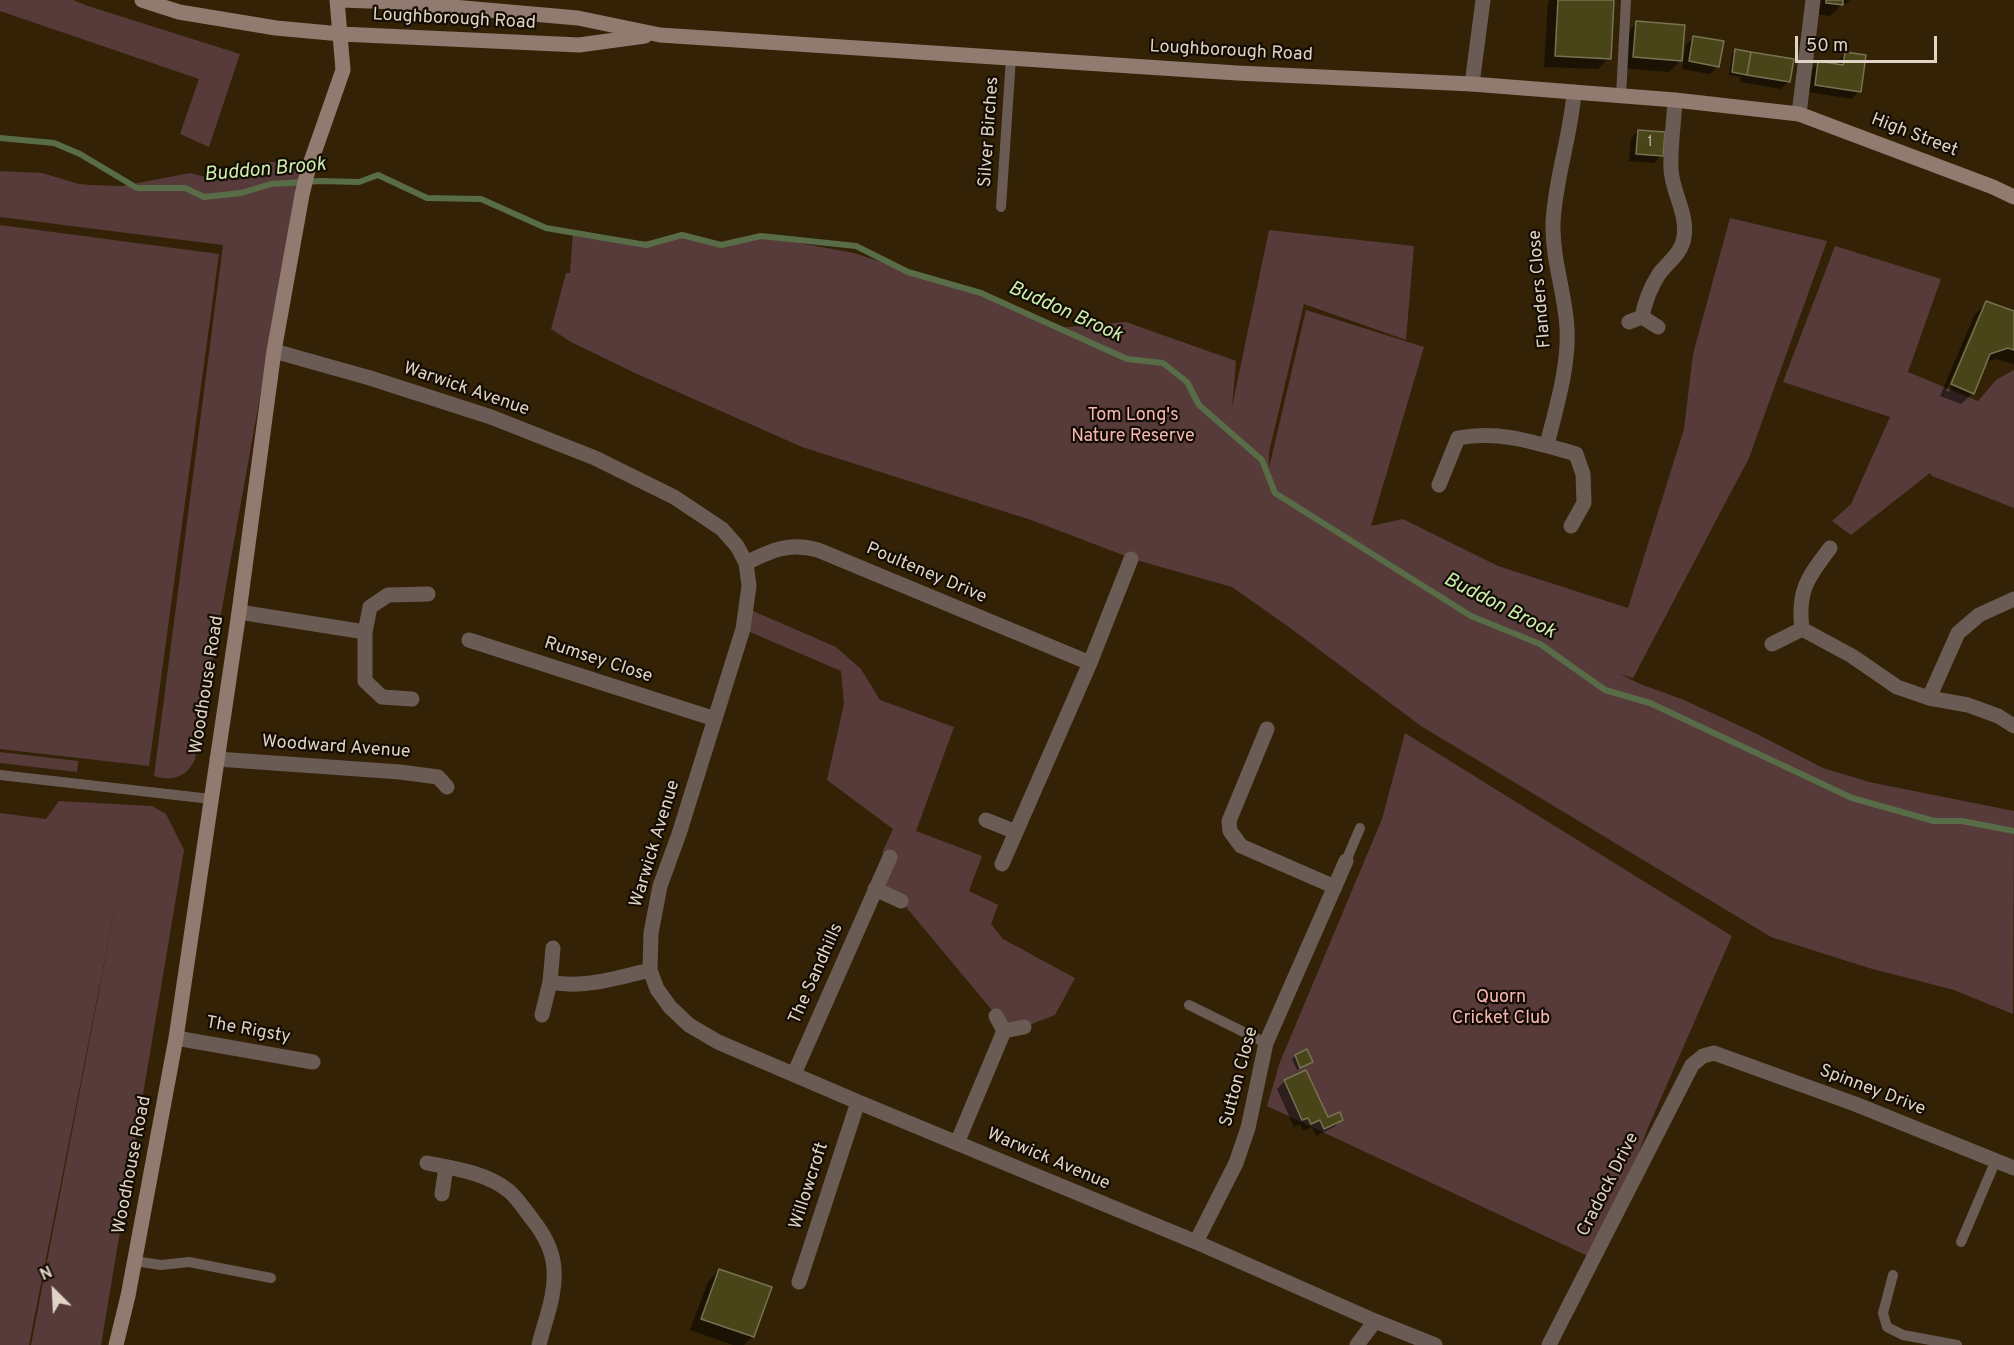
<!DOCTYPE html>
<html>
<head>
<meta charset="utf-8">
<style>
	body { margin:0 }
	#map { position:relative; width:2014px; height:1345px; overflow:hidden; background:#332206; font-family:Overpass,sans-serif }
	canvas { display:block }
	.north { position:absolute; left:24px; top:1261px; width:60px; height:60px; -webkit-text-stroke:4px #150d04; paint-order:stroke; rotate:336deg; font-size:16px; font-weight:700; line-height:24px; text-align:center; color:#dfd4c5 }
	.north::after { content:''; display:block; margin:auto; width:21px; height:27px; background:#dfd4c5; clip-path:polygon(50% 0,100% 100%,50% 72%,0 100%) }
	.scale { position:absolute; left:1795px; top:36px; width:142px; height:27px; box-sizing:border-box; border:3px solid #dfd4c5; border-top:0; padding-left:8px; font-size:18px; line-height:21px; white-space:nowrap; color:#dfd4c5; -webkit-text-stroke:4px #150d04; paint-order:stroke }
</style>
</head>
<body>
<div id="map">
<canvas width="2014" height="1345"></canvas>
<div class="north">N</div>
<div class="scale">50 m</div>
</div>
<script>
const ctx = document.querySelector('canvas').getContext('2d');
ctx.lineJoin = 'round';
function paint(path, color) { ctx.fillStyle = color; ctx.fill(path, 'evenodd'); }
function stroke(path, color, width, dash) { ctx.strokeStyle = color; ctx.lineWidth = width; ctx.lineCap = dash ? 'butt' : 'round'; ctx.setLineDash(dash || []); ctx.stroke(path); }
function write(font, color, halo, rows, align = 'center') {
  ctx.font = font + ' Overpass,sans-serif'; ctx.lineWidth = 4.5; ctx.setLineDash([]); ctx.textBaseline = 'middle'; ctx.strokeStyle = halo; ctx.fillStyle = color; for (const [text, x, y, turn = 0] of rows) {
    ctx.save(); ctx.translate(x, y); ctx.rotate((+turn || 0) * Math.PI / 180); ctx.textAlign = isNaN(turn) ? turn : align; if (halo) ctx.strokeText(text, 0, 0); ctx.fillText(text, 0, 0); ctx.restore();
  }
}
paint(new Path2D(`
	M 0,0 L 73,0 L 88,6 L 240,54 L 209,147 L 180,134 L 199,79 L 0,11 Z
	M 268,162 L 283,162 L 305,166 L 297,190 L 195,759 C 188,776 173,782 154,776 L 223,245 L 0,217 L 0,171 L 42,173 L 79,184 L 91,185 L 122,186 L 190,173 L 217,180 L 239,168 Z
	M 1730,218 L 1827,241 L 1749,458 L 1633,678 L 1620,674 L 1640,684 L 1684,700 L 1757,734 L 1823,768 L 1869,782 L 2014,811 L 2013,1014 L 1954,990 L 1869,968 L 1771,937 L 1421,726 L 1289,627 L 1232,587 L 1136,560 L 1031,520 L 802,447 L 635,373 L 571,342 L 551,329 L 566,273 L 570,273 L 573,233 L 636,243 L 682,235 L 721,245 L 761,236 L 854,253 L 988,297 L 1058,328 L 1126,322 L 1236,361 L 1232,407 L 1269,230 L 1414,246 L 1406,340 L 1304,304 L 1269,452 L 1269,468 L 1306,310 L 1424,347 L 1371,526 L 1403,519 L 1498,566 L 1628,608 L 1684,429 L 1693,354 Z
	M 0,225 L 219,254 L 149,766 L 0,749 Z
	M 1835,246 L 1941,279 L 1908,372 L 1978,401 L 1996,380 L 2014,370 L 2014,508 L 1932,476 L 1930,473 L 1851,535 L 1832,521 L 1851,504 L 1890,417 L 1783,382 Z
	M 746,608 L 836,647 L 861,669 L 880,700 L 954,727 L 916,831 L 982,856 L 969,891 L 998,905 L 991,924 L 1003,939 L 1075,978 L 1055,1015 L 1024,1027 L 1004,1031 L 996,1015 L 901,901 L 875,889 L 890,856 L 882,853 L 893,829 L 827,780 L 844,704 L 841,671 L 743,629 Z
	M 1405,733 L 1732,936 L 1647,1130 L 1618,1210 L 1592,1258 L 1267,1106 L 1280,1062 L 1382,819 Z
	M 0,752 L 78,761 L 77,772 L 0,763 Z
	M 59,801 L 152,806 L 166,814 L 184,850 L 101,1345 L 31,1345 L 119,887 L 29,1345 L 0,1345 L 0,813 L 46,819 Z`), '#573b3a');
paint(new Path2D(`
	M 1550,0 L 1612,0 L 1609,58 L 1598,69 L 1544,67 L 1548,2 Z
	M 1817,0 L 1850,0 L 1846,4 L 1842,4 L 1830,16 L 1815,14 Z
	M 1637,23 L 1680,61 L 1669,72 L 1622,68 L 1625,34 Z
	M 1694,37 L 1718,66 L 1710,74 L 1682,69 L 1686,45 Z
	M 1735,51 L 1789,81 L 1781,89 L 1740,82 L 1741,77 L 1729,75 L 1732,54 Z
	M 1845,53 L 1859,91 L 1852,99 L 1808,92 L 1811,70 L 1819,63 L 1837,65 L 1838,61 Z
	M 1638,131 L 1661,155 L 1654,163 L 1629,161 L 1631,139 Z
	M 1986,303 L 2014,312 L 2014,364 L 1996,359 L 1985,362 L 1973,393 L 1961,404 L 1940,396 L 1975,314 ZM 1979,314 L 1982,314 L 1949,392 L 1946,391 Z
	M 1295,1056 L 1311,1062 L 1297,1070 L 1292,1059 Z
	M 1285,1081 L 1327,1119 L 1341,1120 L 1334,1127 L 1316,1136 L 1312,1127 L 1303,1131 L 1300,1124 L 1294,1127 L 1277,1089 Z
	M 719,1270 L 753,1336 L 744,1345 L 733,1345 L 690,1330 L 708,1282 Z`), '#0007');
stroke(new Path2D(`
	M 0,138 L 54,143 L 80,154 L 137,188 L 185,188 L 204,197 L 241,193 L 271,184 L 320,181 L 359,182 L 378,175 L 427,198 L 481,199 L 546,228 L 646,245 L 682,235 L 721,245 L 761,236 L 856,246 L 908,272 L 981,293 L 1127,359 L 1163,363 L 1187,382 L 1199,405 L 1262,460 L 1275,493 L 1471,616 L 1540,644 L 1605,690 L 1650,703 L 1852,798 L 1934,821 L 1962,821 L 2014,831`), '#586d47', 6);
const building = new Path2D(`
	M 1558,0 L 1614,0 L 1611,59 L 1555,56 Z
	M 1826,0 L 1843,0 L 1843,5 L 1826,3 Z
	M 1636,21 L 1685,25 L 1682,61 L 1633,57 Z
	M 1693,36 L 1724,41 L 1719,67 L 1689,61 Z
	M 1735,49 L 1751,52 L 1747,75 L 1732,72 Z
	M 1751,52 L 1794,59 L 1790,82 L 1747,75 Z
	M 1845,52 L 1866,55 L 1861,92 L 1815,85 L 1818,61 L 1843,65 Z
	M 1638,130 L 1665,132 L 1663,156 L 1636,154 Z
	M 1986,301 L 2014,311 L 2014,350 L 2008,348 L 1990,354 L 1974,394 L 1951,384 Z
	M 1307,1049 L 1313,1062 L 1300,1068 L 1295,1055 Z
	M 1306,1070 L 1328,1117 L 1340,1112 L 1343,1120 L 1324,1129 L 1320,1120 L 1311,1124 L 1308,1118 L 1302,1120 L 1284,1080 Z
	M 719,1269 L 772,1287 L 754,1337 L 701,1319 Z`);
paint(building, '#494519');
stroke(building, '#767352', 1.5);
stroke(new Path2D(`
	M 1621,96 L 1626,0
	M 1001,207 L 1011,58
	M 0,775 L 211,799
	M 1346,861 L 1360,828
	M 1189,1005 L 1266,1043
	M 1961,1242 L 1996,1160
	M 134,1261 L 161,1265 L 189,1262 L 271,1278
	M 1893,1275 L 1883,1313 L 1887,1327 L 1903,1335 L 1957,1345`), '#6a5c55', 10);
stroke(new Path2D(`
	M 1472,84 L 1483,0
	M 1799,114 L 1813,0
	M 1642,317 C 1645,301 1650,288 1659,274 C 1668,262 1682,253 1684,237 C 1688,214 1672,192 1671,169 C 1670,146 1674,122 1675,100
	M 1629,322 L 1642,317 L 1658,327
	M 274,351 L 370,378 L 491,417 L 595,458 L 674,497 L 722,529 L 737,546 L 746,563 L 749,586 L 743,629 L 679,834 L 660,886 L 651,933 L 650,970 L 657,989 L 670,1007 L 689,1025 L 718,1042 L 858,1102 L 1196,1242 L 1375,1321 L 1435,1345
	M 1547,445 C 1556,407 1569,368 1567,328 C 1565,293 1552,259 1553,223 C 1555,178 1571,136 1574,92
	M 1439,485 L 1458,438 C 1500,430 1537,443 1576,454 L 1583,474 L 1584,503 L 1571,526
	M 746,563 C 772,550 789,542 818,550 L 1090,663
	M 239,612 L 365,632
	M 1802,629 C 1797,591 1808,577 1830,548
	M 469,640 L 715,719
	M 1772,644 L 1802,629 L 1852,656 L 1897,687 L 1929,698 L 1968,705 L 1998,716 L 2014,726
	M 1929,698 L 1958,633 L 1979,615 L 2014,599
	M 412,699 L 382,697 L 365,681 L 365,632 L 370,607 L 388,595 L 428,594
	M 1267,729 L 1229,821 L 1230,831 L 1241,846 L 1335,887
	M 217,759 L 400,772 L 438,777 L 447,787
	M 986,820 L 1016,832
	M 1002,864 L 1090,663 L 1131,559
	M 875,889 L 901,901
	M 550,982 C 583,989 617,978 650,970
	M 542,1015 L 550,982 L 553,948
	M 996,1016 L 1004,1031 L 1024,1027
	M 176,1038 L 313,1062
	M 794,1074 L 890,857
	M 957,1143 L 1004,1031
	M 427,1163 C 454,1168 487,1173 509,1191 C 518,1199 525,1210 532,1219 C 544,1234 553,1250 554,1269 C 556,1295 545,1320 539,1345
	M 442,1194 L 446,1167
	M 1196,1242 L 1236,1163 L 1248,1128 L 1266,1043 L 1346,861
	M 799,1282 L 858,1102
	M 1357,1345 L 1375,1321
	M 1549,1345 L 1692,1065 L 1703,1056 L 1714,1053 L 1855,1104 L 2014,1168`), '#6a5c55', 15);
stroke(new Path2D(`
	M 142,0 L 179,12 L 276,28 L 341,34 L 579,45 L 645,36
	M 341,0 L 396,2 L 578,18 L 660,35 L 1237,73 L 1472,84 L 1675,100 L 1799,114 L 1993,187 L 2014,197
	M 116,1345 L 128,1296 L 176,1038 L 239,612 L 274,351 L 302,195 L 308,170 L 343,70 L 337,0`), '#917a6f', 15);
write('15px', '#bab09a', null, [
	["1",1650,143]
]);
write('18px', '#dfd4c5', '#150d04', [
	["Loughborough Road",454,20,3],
	["Loughborough Road",1231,52,3],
	["Silver Birches",990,132,-86],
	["High Street",1914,136,21],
	["Flanders Close",1541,289,-95],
	["Warwick Avenue",466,390,19],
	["Poulteney Drive",926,574,23],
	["Rumsey Close",598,661,18],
	["Woodhouse Road",208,685,-81],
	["Woodward Avenue",336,748,4],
	["Warwick Avenue",656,844,-73],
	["The Sandhills",817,974,-66],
	["The Rigsty",248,1031,10],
	["Sutton Close",1240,1077,-75],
	["Spinney Drive",1872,1091,21],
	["Warwick Avenue",1048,1160,23],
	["Woodhouse Road",133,1165,-79],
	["Cradock Drive",1609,1185,-63],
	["Willowcroft",810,1186,-72]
]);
write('18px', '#f7b7b5', '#150d04', [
	["Tom Long's",1133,416],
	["Nature Reserve",1133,437],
	["Quorn",1501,998],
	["Cricket Club",1501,1019]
]);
write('italic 20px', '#cbefaf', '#150d04', [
	["Buddon Brook",265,171,-5],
	["Buddon Brook",1065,313,24],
	["Buddon Brook",1499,607,27]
]);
</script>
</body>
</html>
